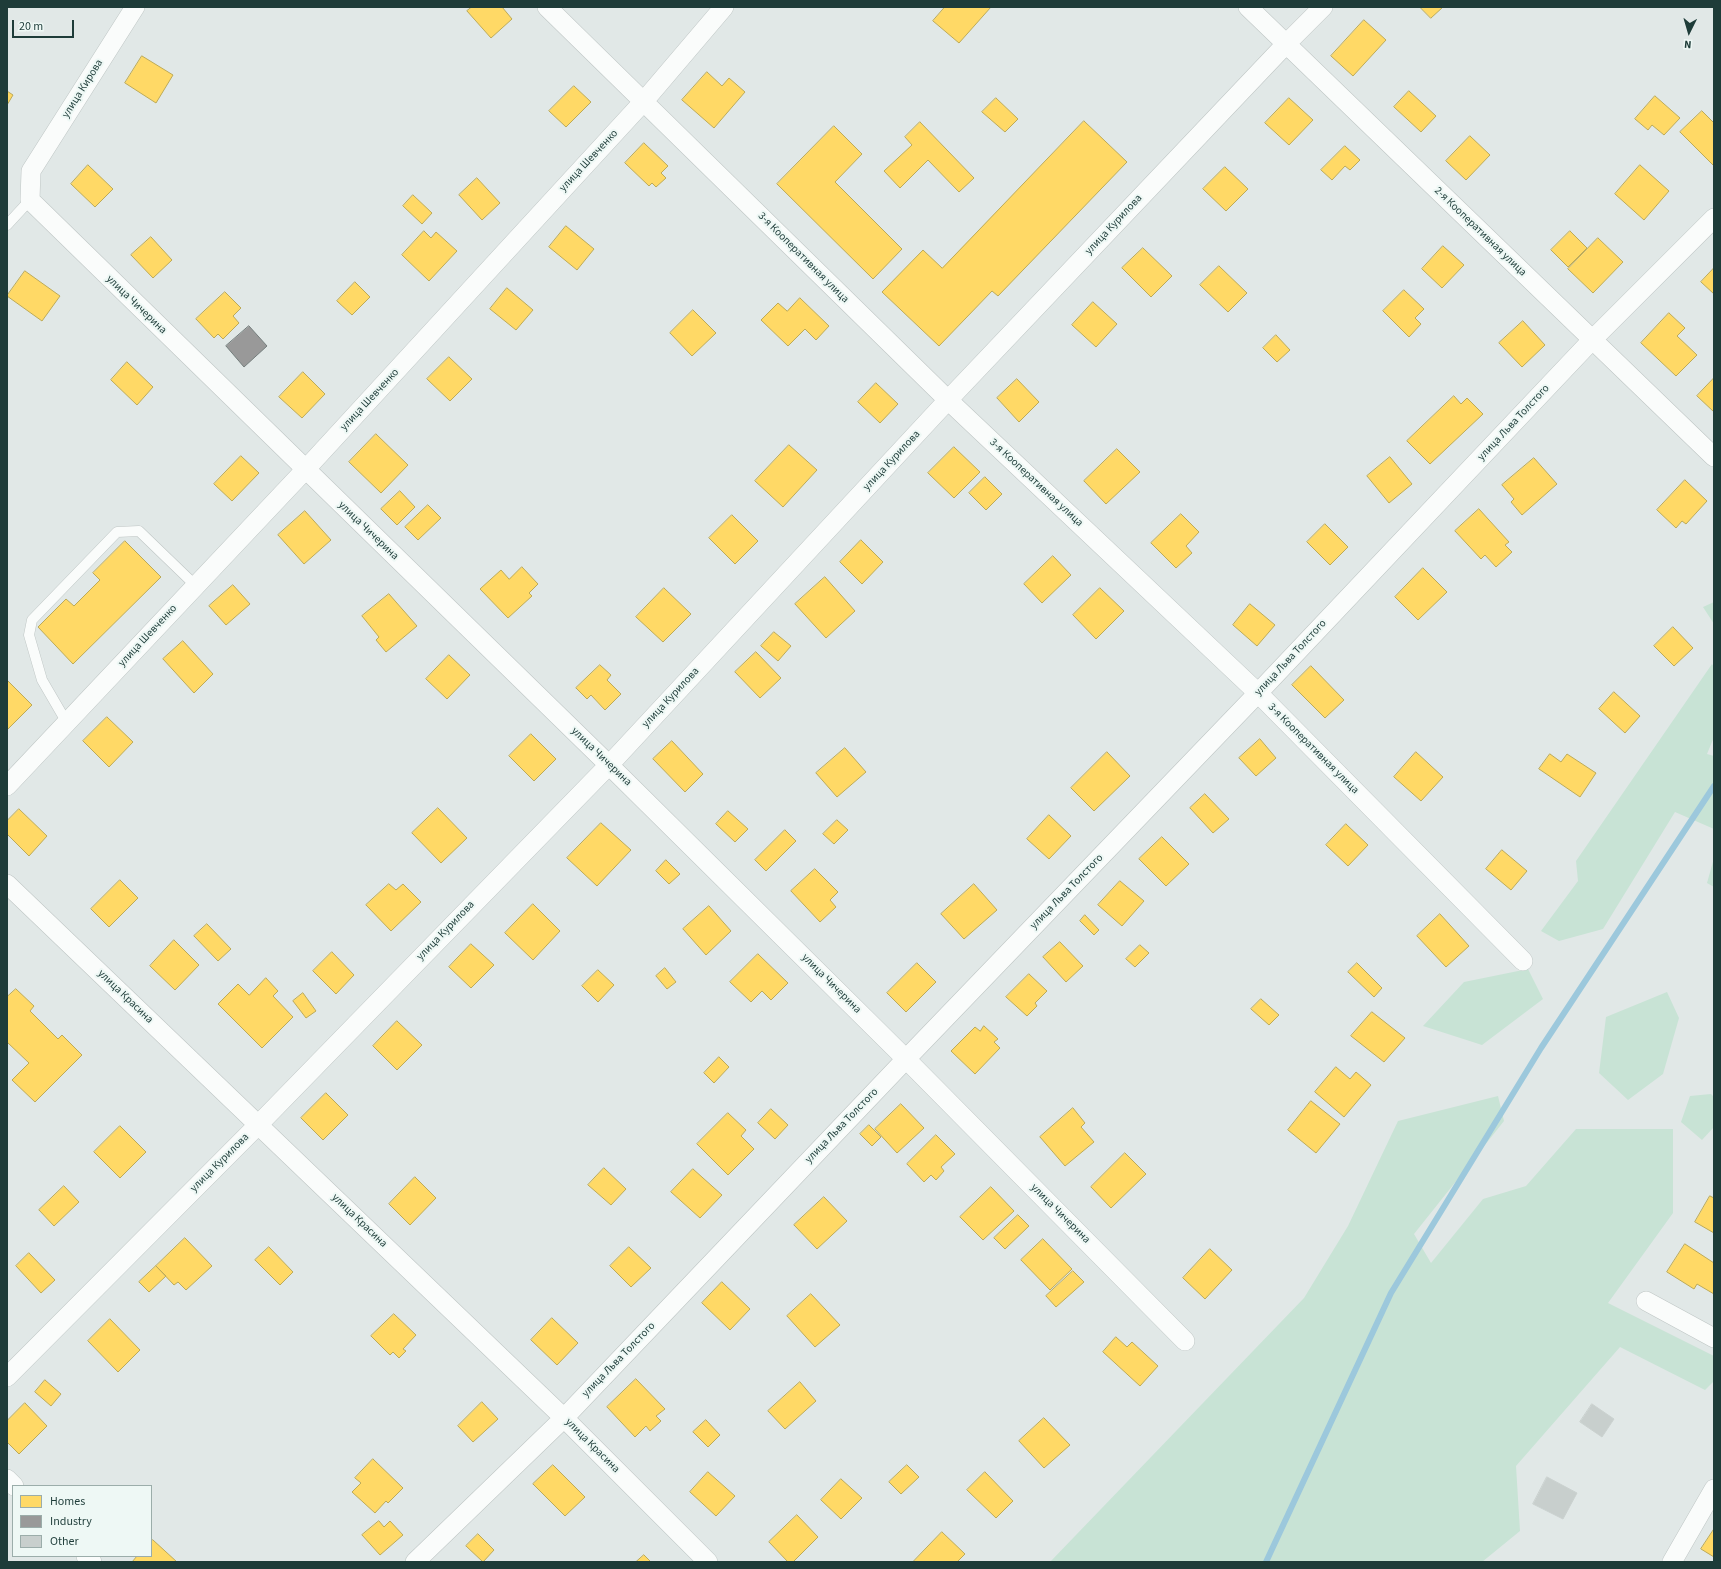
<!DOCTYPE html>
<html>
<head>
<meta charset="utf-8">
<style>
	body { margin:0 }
	#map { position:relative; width:1721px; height:1569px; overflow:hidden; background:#e1e8e7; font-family:"Source Sans 3",sans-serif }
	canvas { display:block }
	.frame { position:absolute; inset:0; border:8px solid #1e3c39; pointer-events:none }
	.legend { position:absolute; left:12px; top:1485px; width:140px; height:72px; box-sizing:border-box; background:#eef8f5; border:1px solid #9badaa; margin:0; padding:5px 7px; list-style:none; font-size:12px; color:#1e3c39 }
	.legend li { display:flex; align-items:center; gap:8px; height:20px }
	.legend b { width:20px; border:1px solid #9badaa }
	.north { position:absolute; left:1669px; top:12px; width:40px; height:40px; -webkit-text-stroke:3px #eef8f5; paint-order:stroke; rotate:185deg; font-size:11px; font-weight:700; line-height:16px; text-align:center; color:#1e3c39 }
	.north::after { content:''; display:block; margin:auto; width:14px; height:18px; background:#1e3c39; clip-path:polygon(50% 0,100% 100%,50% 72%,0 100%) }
	.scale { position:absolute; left:12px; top:20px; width:62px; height:18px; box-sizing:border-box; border:2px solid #1e3c39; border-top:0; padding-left:5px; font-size:12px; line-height:14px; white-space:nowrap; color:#1e3c39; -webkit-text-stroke:3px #eef8f5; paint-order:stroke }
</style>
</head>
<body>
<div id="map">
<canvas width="1721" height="1569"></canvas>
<div class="frame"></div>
<ul class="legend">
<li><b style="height:11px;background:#ffd966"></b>Homes</li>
<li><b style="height:11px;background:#999"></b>Industry</li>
<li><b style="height:11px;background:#c8cfcd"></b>Other</li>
</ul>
<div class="north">N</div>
<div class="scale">20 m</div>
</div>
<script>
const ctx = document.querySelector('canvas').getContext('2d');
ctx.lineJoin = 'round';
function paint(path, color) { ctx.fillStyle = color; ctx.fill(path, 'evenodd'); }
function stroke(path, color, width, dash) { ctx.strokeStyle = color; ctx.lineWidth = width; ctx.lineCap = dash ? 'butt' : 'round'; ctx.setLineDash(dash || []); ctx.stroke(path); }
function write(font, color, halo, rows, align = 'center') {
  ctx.font = font + ' "Source Sans 3",sans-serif'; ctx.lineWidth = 4; ctx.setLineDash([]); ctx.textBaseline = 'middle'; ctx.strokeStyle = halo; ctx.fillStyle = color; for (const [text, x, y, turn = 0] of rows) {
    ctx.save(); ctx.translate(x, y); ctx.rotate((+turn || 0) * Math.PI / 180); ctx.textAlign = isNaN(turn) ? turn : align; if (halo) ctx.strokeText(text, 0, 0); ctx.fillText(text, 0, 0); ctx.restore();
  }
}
paint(new Path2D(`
	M 1714,602 L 1714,624 L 1703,607 Z
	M 1712,664 L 1714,667 L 1714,737 L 1707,754 L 1714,756 L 1714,829 L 1675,812 L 1603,929 L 1559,941 L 1541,931 L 1578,881 L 1576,861 Z
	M 1714,858 L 1714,887 L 1707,883 Z
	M 1528,969 L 1543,999 L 1482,1045 L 1423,1026 L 1464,982 Z
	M 1667,992 L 1679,1018 L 1663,1074 L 1628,1100 L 1599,1073 L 1606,1017 Z
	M 1711,1094 L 1714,1097 L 1714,1127 L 1702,1140 L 1681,1122 L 1690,1096 Z
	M 1498,1096 L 1504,1121 L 1414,1234 L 1431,1263 L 1483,1199 L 1526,1186 L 1576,1129 L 1673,1129 L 1673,1213 L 1608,1303 L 1714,1356 L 1714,1381 L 1705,1390 L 1620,1347 L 1516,1466 L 1520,1531 L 1482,1562 L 1050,1562 L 1304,1298 L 1348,1226 L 1398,1121 Z`), '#c8e3d5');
const homes = new Path2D(`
	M 472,7 L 502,7 L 512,19 L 491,38 L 467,11 Z
	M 945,7 L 991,7 L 959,43 L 933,21 Z
	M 1420,7 L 1443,7 L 1431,18 Z
	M 1364,20 L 1386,40 L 1353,76 L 1331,56 Z
	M 142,56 L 173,75 L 156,103 L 125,83 Z
	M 707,72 L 722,86 L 729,78 L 745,92 L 714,128 L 682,100 Z
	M 574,86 L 591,102 L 566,127 L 549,111 Z
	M 7,91 L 13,95 L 7,105 Z
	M 1409,91 L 1436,116 L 1421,132 L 1394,107 Z
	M 1655,96 L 1680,118 L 1664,135 L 1652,125 L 1648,130 L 1635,119 Z
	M 996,98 L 1018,119 L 1005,132 L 982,112 Z
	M 1289,98 L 1313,120 L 1289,145 L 1265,123 Z
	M 1702,111 L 1714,123 L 1714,166 L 1680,132 Z
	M 1084,121 L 1127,162 L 998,296 L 992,291 L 939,346 L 882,292 L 923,250 L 942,268 Z
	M 920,122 L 974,178 L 959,192 L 928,160 L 900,188 L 884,171 L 912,145 L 905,137 Z
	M 834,126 L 862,154 L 835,182 L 902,249 L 873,279 L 777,184 Z
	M 1470,136 L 1490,155 L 1466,180 L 1446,161 Z
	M 644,143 L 668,166 L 661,173 L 666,178 L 656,187 L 652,183 L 649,186 L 625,163 Z
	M 1345,146 L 1360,160 L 1350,170 L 1345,166 L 1332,180 L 1321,170 Z
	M 88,165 L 113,189 L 95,207 L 71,184 Z
	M 1640,165 L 1669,191 L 1644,220 L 1615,194 Z
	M 1225,167 L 1248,189 L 1226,211 L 1203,189 Z
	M 477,178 L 500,203 L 482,220 L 459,195 Z
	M 413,195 L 432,213 L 422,224 L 403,206 Z
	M 566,226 L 594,249 L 577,270 L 549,247 Z
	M 424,231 L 431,238 L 436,232 L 457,251 L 429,281 L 402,255 Z
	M 1570,231 L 1587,248 L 1568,267 L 1551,250 Z
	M 151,237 L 172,260 L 153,278 L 131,255 Z
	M 1598,238 L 1623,262 L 1593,293 L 1568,269 Z
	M 1443,246 L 1464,265 L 1442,288 L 1422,269 Z
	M 1143,248 L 1172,276 L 1151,297 L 1122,268 Z
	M 1219,266 L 1247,293 L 1228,312 L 1200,285 Z
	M 1714,268 L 1714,294 L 1701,282 Z
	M 25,271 L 60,296 L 42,321 L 7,296 Z
	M 355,282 L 370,297 L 352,315 L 337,301 Z
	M 507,288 L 533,310 L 516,330 L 490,309 Z
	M 1404,290 L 1424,309 L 1415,318 L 1421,324 L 1409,337 L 1383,311 Z
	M 225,292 L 241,308 L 233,316 L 239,323 L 223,339 L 218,334 L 214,338 L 196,319 Z
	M 800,298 L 829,326 L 816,340 L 805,329 L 788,346 L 761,320 L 778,303 L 787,311 Z
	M 1093,302 L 1117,324 L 1096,347 L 1072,325 Z
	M 693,310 L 716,333 L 692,356 L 670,333 Z
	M 1669,313 L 1685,328 L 1677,336 L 1697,355 L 1676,376 L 1641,343 Z
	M 1523,321 L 1545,345 L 1522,367 L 1499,343 Z
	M 1276,335 L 1290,350 L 1277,362 L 1263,348 Z
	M 449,357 L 472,379 L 450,401 L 427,379 Z
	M 127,362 L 153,387 L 137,405 L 111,380 Z
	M 303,372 L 325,394 L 302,418 L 279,397 Z
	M 1714,378 L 1714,412 L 1697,396 Z
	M 1017,379 L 1039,402 L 1019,422 L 997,398 Z
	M 876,383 L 898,404 L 880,423 L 858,402 Z
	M 1454,396 L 1461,404 L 1467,398 L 1483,414 L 1430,464 L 1407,441 Z
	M 376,434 L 408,465 L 381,493 L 349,462 Z
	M 789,445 L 817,470 L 783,507 L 755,481 Z
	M 954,447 L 980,472 L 954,498 L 928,473 Z
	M 1117,449 L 1140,472 L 1106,504 L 1084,481 Z
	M 241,456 L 259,473 L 232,501 L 214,484 Z
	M 1390,457 L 1412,484 L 1389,503 L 1367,476 Z
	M 1534,458 L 1557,484 L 1522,515 L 1511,502 L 1514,499 L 1502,485 Z
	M 985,477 L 1002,494 L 986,510 L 969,493 Z
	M 1685,480 L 1707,501 L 1686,524 L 1682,521 L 1676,528 L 1657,510 Z
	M 400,491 L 415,507 L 397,525 L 381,509 Z
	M 428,505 L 441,518 L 418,540 L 405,527 Z
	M 1479,509 L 1509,542 L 1505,545 L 1512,552 L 1496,567 L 1485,555 L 1481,559 L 1455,531 Z
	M 305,511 L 331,540 L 304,564 L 278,535 Z
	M 1181,514 L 1199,532 L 1186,546 L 1192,553 L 1176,568 L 1151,543 Z
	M 732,515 L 758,541 L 735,564 L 709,538 Z
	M 1325,524 L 1348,547 L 1330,565 L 1307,542 Z
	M 861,540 L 883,562 L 862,584 L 840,562 Z
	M 125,541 L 161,577 L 73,664 L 38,627 L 66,599 L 74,606 L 100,580 L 93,573 Z
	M 1053,556 L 1071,575 L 1042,603 L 1024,584 Z
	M 522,567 L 538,584 L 529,593 L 532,596 L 508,618 L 480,589 L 501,570 L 509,579 Z
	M 1423,568 L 1447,592 L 1418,620 L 1395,597 Z
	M 825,577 L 855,611 L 826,638 L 795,604 Z
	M 233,585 L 250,604 L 226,625 L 209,606 Z
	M 664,588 L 691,614 L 663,642 L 636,617 Z
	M 1100,588 L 1124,611 L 1096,639 L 1073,615 Z
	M 389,594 L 417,626 L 386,652 L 376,640 L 379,637 L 362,616 Z
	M 1250,604 L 1275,625 L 1257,646 L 1233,625 Z
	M 1673,627 L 1693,648 L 1674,666 L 1654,646 Z
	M 774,632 L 791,646 L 778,661 L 761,646 Z
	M 183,641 L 213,674 L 194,693 L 163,659 Z
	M 756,652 L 781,678 L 760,698 L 735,672 Z
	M 449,655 L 470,675 L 447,699 L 426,679 Z
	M 600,665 L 611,675 L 607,680 L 621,694 L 605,710 L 591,695 L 587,699 L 576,688 Z
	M 1311,666 L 1344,700 L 1325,718 L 1292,685 Z
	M 7,680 L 32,705 L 7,730 Z
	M 1614,692 L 1640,716 L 1625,733 L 1599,709 Z
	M 107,717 L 133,742 L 109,767 L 83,741 Z
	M 531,734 L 556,759 L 534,781 L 509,756 Z
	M 1260,739 L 1276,758 L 1256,776 L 1239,758 Z
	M 672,741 L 703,774 L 685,792 L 653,759 Z
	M 845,748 L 866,772 L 837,797 L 816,773 Z
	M 1107,752 L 1130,776 L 1094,811 L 1071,788 Z
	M 1416,752 L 1443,777 L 1421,801 L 1394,777 Z
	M 1550,754 L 1561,762 L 1567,754 L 1596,773 L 1580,797 L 1539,769 Z
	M 1205,794 L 1229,819 L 1213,833 L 1190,808 Z
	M 438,808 L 467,838 L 441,863 L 412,833 Z
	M 19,809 L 47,836 L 29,856 L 7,834 L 7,821 Z
	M 728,811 L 748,829 L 735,842 L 716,824 Z
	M 1049,815 L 1071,836 L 1049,859 L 1027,839 Z
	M 837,820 L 848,830 L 834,844 L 823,834 Z
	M 601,823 L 631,850 L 597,886 L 567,858 Z
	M 1346,824 L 1368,845 L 1348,866 L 1326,845 Z
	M 785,830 L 796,841 L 766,871 L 755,860 Z
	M 1162,837 L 1189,864 L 1166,886 L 1139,859 Z
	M 1502,850 L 1527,871 L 1511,890 L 1486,869 Z
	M 666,860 L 680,874 L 669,884 L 656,871 Z
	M 815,869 L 838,892 L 830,900 L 836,907 L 820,922 L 791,891 Z
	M 120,880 L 138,898 L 109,927 L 91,909 Z
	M 1120,881 L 1144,901 L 1122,926 L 1098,905 Z
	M 389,884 L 396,890 L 403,884 L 421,902 L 391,931 L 366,905 Z
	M 974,884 L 997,910 L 964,939 L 941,914 Z
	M 533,904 L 560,931 L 533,960 L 505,933 Z
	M 709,906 L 731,931 L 706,955 L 683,929 Z
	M 1440,914 L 1469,946 L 1446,967 L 1417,936 Z
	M 1085,915 L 1099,930 L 1094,935 L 1080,921 Z
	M 207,924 L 231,949 L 218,961 L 194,936 Z
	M 174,940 L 199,965 L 175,990 L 150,966 Z
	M 1060,942 L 1083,966 L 1066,982 L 1043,957 Z
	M 471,944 L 494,965 L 471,988 L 449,967 Z
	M 1140,945 L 1149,953 L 1135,967 L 1126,959 Z
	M 332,952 L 354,975 L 336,994 L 313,971 Z
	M 758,954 L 788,983 L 771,1000 L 762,991 L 751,1002 L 730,982 Z
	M 917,963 L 936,982 L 906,1012 L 887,993 Z
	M 1357,963 L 1382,988 L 1374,997 L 1348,972 Z
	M 665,968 L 676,982 L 667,989 L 656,976 Z
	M 598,970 L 614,985 L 598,1002 L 582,986 Z
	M 1029,974 L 1047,991 L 1035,1003 L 1037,1006 L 1027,1016 L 1006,997 Z
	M 266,978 L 278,991 L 273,996 L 293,1017 L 262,1048 L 218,1004 L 238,984 L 249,995 Z
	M 16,989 L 34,1006 L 30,1011 L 58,1039 L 62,1035 L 82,1055 L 35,1102 L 12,1080 L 29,1063 L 7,1042 L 7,997 Z
	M 303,993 L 316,1011 L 306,1018 L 293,1001 Z
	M 1261,999 L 1279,1015 L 1269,1025 L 1251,1009 Z
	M 1372,1012 L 1405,1038 L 1384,1062 L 1351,1036 Z
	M 397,1021 L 422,1045 L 397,1070 L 373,1046 Z
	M 984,1026 L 998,1039 L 994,1042 L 1000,1048 L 975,1074 L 951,1051 L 975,1027 L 980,1031 Z
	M 719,1057 L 729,1067 L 714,1083 L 704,1073 Z
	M 1336,1067 L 1350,1079 L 1356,1072 L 1371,1085 L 1344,1117 L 1315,1092 Z
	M 326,1093 L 348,1115 L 323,1140 L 301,1118 Z
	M 1311,1101 L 1340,1124 L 1316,1153 L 1288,1130 Z
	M 901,1104 L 924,1128 L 897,1153 L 875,1129 Z
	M 1073,1108 L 1085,1123 L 1081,1127 L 1094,1142 L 1065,1166 L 1040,1137 Z
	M 771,1109 L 788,1125 L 775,1139 L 758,1123 Z
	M 728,1113 L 746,1130 L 741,1136 L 754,1149 L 728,1175 L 697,1144 Z
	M 869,1125 L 881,1137 L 872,1146 L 860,1134 Z
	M 120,1126 L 146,1152 L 120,1178 L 94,1152 Z
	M 936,1135 L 955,1154 L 941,1167 L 944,1171 L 936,1180 L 931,1175 L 924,1182 L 907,1164 Z
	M 1125,1153 L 1146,1174 L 1111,1208 L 1091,1187 Z
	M 604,1168 L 626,1189 L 611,1205 L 588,1185 Z
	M 693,1169 L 722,1195 L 700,1218 L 671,1192 Z
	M 415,1177 L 436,1198 L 410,1225 L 389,1204 Z
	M 64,1186 L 79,1202 L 54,1226 L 39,1210 Z
	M 991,1187 L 1014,1211 L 983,1240 L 960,1217 Z
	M 1710,1196 L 1714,1198 L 1714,1233 L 1695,1222 Z
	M 824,1197 L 847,1221 L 817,1249 L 794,1225 Z
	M 1018,1215 L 1029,1226 L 1005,1249 L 994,1238 Z
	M 185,1238 L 212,1266 L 186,1290 L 178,1282 L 174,1285 L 156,1266 Z
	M 1043,1239 L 1072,1269 L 1050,1290 L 1021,1260 Z
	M 1685,1244 L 1714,1263 L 1714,1294 L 1697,1284 L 1694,1289 L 1667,1272 Z
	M 269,1247 L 293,1272 L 280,1285 L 255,1260 Z
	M 629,1247 L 651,1268 L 631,1287 L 610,1266 Z
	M 1210,1249 L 1232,1270 L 1205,1299 L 1183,1278 Z
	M 29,1253 L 55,1280 L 41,1293 L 16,1266 Z
	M 156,1266 L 166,1276 L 149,1292 L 139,1282 Z
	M 1073,1271 L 1084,1282 L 1056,1307 L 1046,1296 Z
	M 722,1282 L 750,1309 L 730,1330 L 702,1303 Z
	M 811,1294 L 840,1325 L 815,1347 L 787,1316 Z
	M 394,1314 L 416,1335 L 403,1349 L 406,1351 L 399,1358 L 393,1352 L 390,1355 L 371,1336 Z
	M 552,1318 L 578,1343 L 557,1365 L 531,1340 Z
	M 110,1319 L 140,1350 L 118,1372 L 88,1341 Z
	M 1116,1337 L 1127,1347 L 1132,1342 L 1158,1366 L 1140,1386 L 1103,1352 Z
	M 636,1379 L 665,1409 L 656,1416 L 661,1421 L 650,1431 L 646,1426 L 635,1437 L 607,1407 Z
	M 45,1380 L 61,1394 L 51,1406 L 35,1392 Z
	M 800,1382 L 816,1401 L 785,1429 L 768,1411 Z
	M 482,1402 L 498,1419 L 473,1442 L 458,1426 Z
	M 25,1403 L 47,1426 L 19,1454 L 7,1442 L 7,1421 Z
	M 1044,1418 L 1070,1445 L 1044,1468 L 1019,1441 Z
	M 706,1420 L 720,1435 L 708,1447 L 693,1432 Z
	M 373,1459 L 403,1488 L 388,1503 L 386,1501 L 375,1513 L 352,1492 L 361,1483 L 355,1478 Z
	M 553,1465 L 585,1497 L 565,1516 L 533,1484 Z
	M 907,1465 L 919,1477 L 901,1494 L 889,1482 Z
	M 708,1472 L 735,1496 L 716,1516 L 690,1492 Z
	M 985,1472 L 1013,1501 L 996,1518 L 967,1490 Z
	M 841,1479 L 862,1498 L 841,1519 L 821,1500 Z
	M 797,1515 L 818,1537 L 793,1562 L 788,1562 L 769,1542 Z
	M 379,1521 L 384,1527 L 390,1521 L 403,1535 L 380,1555 L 362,1535 Z
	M 1714,1529 L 1714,1557 L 1701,1549 Z
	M 942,1532 L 965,1554 L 957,1562 L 913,1562 Z
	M 478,1534 L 494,1550 L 483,1562 L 466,1546 Z
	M 153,1540 L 177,1562 L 132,1562 L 137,1556 L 151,1556 L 151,1541 Z
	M 644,1555 L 651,1562 L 636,1562 Z`);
paint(homes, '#ffd966');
stroke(homes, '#bcaa58', 1);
const industry = new Path2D(`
	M 249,326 L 267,346 L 244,367 L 226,346 Z`);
paint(industry, '#999');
stroke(industry, '#747d7c', 1);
stroke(new Path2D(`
	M 1266,1562 L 1391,1293 L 1541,1048 L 1714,786`), '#9cc8dc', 6);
const building = new Path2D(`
	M 1592,1404 L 1614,1419 L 1602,1437 L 1580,1422 Z
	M 1547,1477 L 1577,1493 L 1563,1519 L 1533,1504 Z`);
paint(building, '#c8cfcd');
stroke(building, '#cad1cf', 1);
const service = new Path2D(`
	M 7,225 L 30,200
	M 67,723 L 42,680 L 29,635 L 32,620 L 117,532 L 139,531 L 196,586`);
const minor = new Path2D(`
	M 135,7 L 31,171 L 30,200 L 609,765 L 906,1059 L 1185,1341
	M 547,7 L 948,400 L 1258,693 L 1523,961
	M 1248,7 L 1714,457
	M 7,786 L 305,470 L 644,101 L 724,7
	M 7,884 L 564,1418 L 708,1562
	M 1646,1301 L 1714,1338
	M 7,1377 L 258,1125 L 609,765 L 948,400 L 1286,44 L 1323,7
	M 7,1479 L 14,1486
	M 86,1556 L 92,1562
	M 415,1562 L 564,1418 L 906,1059 L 1258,693 L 1592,340 L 1714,218
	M 1672,1562 L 1714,1489`);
stroke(service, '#bec5c4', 11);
stroke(minor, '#bec5c4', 20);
stroke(service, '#fafcfb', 10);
stroke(minor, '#fafcfb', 19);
write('11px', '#1e3c39', '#eef8f5', [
	["улица Кирова",83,89,-58],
	["улица Шевченко",589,161,-47],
	["улица Курилова",1114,225,-47],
	["2-я Кооперативная улица",1480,232,44],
	["3-я Кооперативная улица",803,258,45],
	["улица Чичерина",136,305,44],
	["улица Шевченко",370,400,-47],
	["улица Льва Толстого",1514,423,-47],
	["улица Курилова",892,461,-47],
	["3-я Кооперативная улица",1036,483,43],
	["улица Чичерина",368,531,44],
	["улица Шевченко",148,636,-47],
	["улица Льва Толстого",1291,658,-47],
	["улица Курилова",671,698,-47],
	["3-я Кооперативная улица",1313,749,45],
	["улица Чичерина",601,757,44],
	["улица Льва Толстого",1067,892,-46],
	["улица Курилова",446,931,-46],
	["улица Чичерина",831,984,45],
	["улица Красина",125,997,44],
	["улица Льва Толстого",842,1126,-46],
	["улица Курилова",220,1163,-45],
	["улица Чичерина",1060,1214,45],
	["улица Красина",359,1221,44],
	["улица Льва Толстого",619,1360,-46],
	["улица Красина",592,1446,45]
]);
</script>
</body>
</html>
